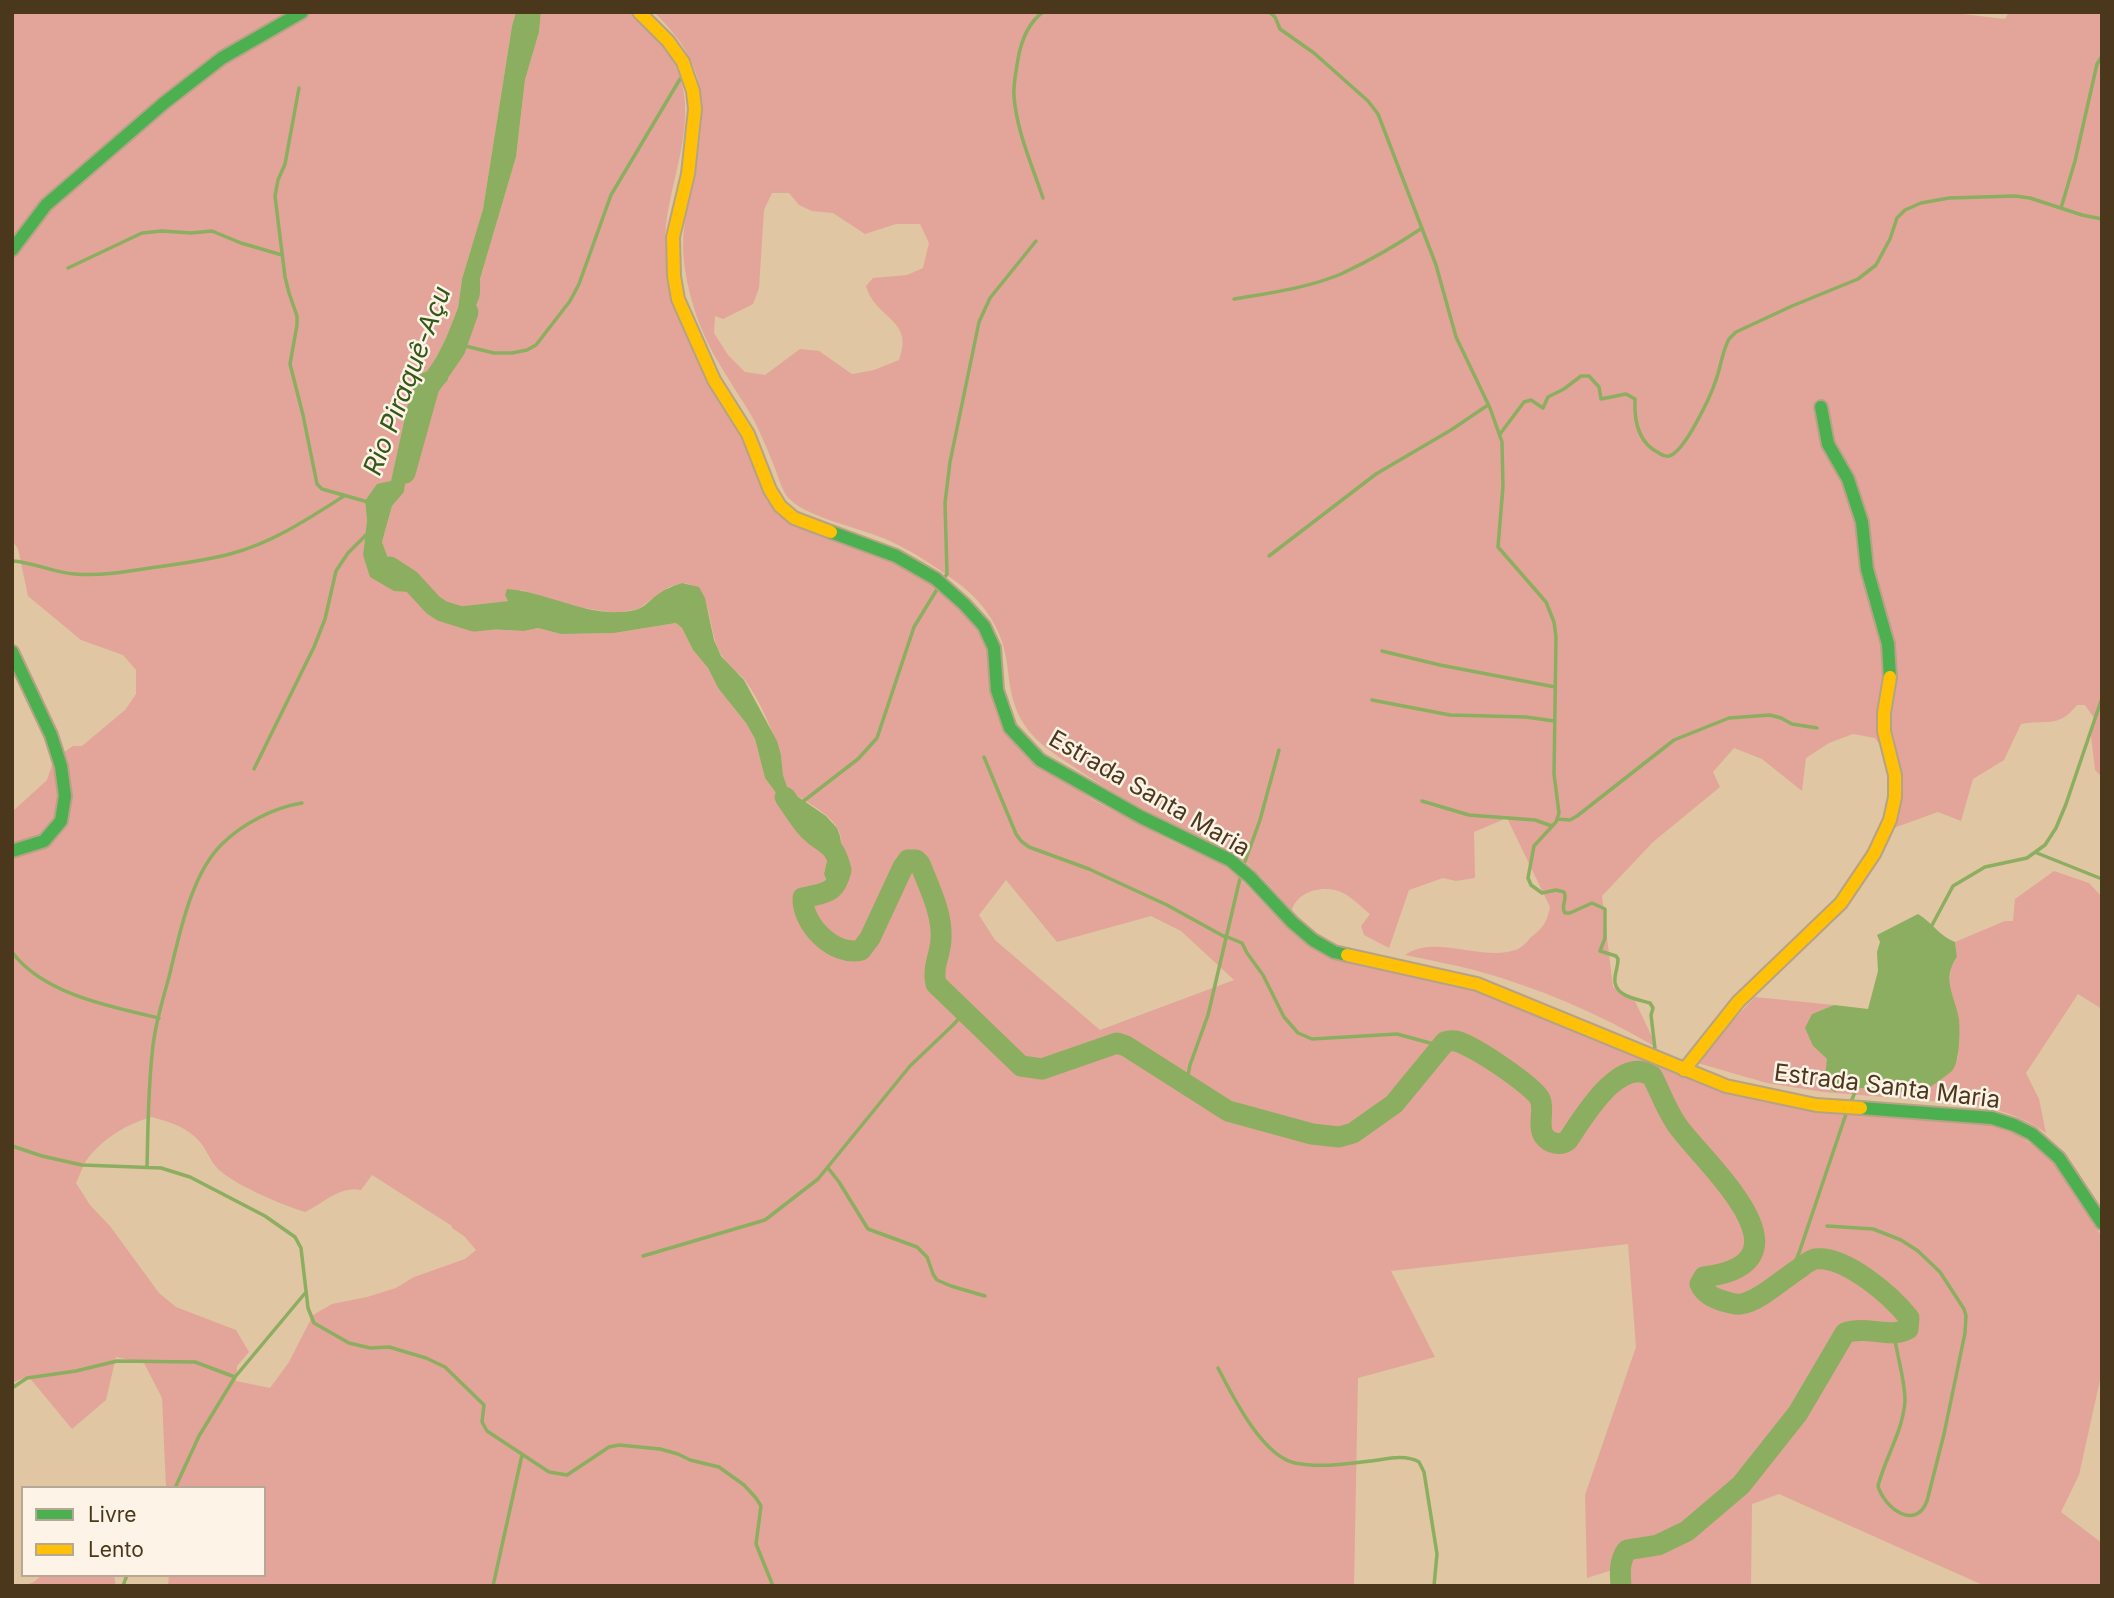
<!DOCTYPE html>
<html>
<head>
<meta charset="utf-8">
<style>
	body { margin:0 }
	#map { position:relative; width:2114px; height:1598px; overflow:hidden; background:#e0c6a2; font-family:Inter,sans-serif }
	canvas { display:block }
	.frame { position:absolute; inset:0; border:14px solid #4b381c; pointer-events:none }
	.legend { position:absolute; left:21px; top:1486px; width:245px; height:91px; box-sizing:border-box; background:#fdf3e6; border:2px solid #b6a895; margin:0; padding:9px 12px; list-style:none; font-size:21px; color:#4b381c }
	.legend li { display:flex; align-items:center; gap:14px; height:35px }
	.legend b { width:35px; border:2px solid #b6a895 }
</style>
</head>
<body>
<div id="map">
<canvas width="2114" height="1598"></canvas>
<div class="frame"></div>
<ul class="legend">
<li><b style="height:9px;background:#4caf50"></b>Livre</li>
<li><b style="height:9px;background:#ffc107"></b>Lento</li>
</ul>
</div>
<script>
const ctx = document.querySelector('canvas').getContext('2d');
ctx.lineJoin = 'round';
function paint(path, color) { ctx.fillStyle = color; ctx.fill(path, 'evenodd'); }
function stroke(path, color, width, dash) { ctx.strokeStyle = color; ctx.lineWidth = width; ctx.lineCap = dash ? 'butt' : 'round'; ctx.setLineDash(dash || []); ctx.stroke(path); }
function write(font, color, halo, rows, align = 'center') {
  ctx.font = font + ' Inter,sans-serif'; ctx.lineWidth = 5; ctx.setLineDash([]); ctx.textBaseline = 'middle'; ctx.strokeStyle = halo; ctx.fillStyle = color; for (const [text, x, y, turn = 0] of rows) {
    ctx.save(); ctx.translate(x, y); ctx.rotate((+turn || 0) * Math.PI / 180); ctx.textAlign = isNaN(turn) ? turn : align; if (halo) ctx.strokeText(text, 0, 0); ctx.fillText(text, 0, 0); ctx.restore();
  }
}
paint(new Path2D(`
	M 12,12 L 516,12 L 512,26 L 483,209 L 462,279 L 458,308 L 446,338 L 430,370 L 420,374 L 410,394 L 391,482 L 365,501 L 367,520 L 363,555 L 410,592 L 412,576 L 388,558 L 382,542 L 392,506 L 404,492 L 407,470 L 417,457 L 412,443 L 418,425 L 429,413 L 434,395 L 448,380 L 447,371 L 452,350 L 479,298 L 480,279 L 516,157 L 525,80 L 539,32 L 541,12 L 630,12 C 647,28 665,43 675,64 C 700,115 672,173 666,225 C 663,250 669,279 675,304 C 685,342 707,373 727,407 C 750,445 770,484 792,523 L 808,530 L 887,557 L 917,574 L 954,601 L 976,624 L 981,634 L 988,653 L 992,685 L 1035,760 L 1093,800 L 1173,842 L 1222,864 L 1238,877 L 1286,927 L 1304,941 L 1314,947 L 1468,985 L 1616,1042 L 1666,1069 L 1706,1084 L 1984,1123 L 2018,1135 L 2046,1155 L 2055,1163 L 2102,1237 L 2102,1371 L 2079,1475 L 2061,1512 L 2102,1543 L 2102,1586 L 1985,1586 L 1779,1494 L 1752,1504 L 1751,1586 L 1630,1586 L 1631,1564 L 1587,1578 L 1585,1495 L 1636,1347 L 1628,1244 L 1391,1271 L 1435,1357 L 1358,1378 L 1354,1586 L 168,1586 L 169,1575 L 264,1575 L 264,1488 L 166,1488 L 162,1398 L 144,1363 L 116,1357 L 106,1400 L 72,1429 L 28,1376 L 12,1383 L 12,812 L 47,780 L 54,759 L 73,746 L 82,746 L 125,710 L 136,694 L 136,670 L 123,655 L 81,640 L 28,596 L 18,549 L 12,540 ZM 682,583 C 716,585 706,636 723,657 C 729,666 738,672 745,680 C 760,701 772,729 780,753 C 784,764 780,778 788,789 C 791,793 797,796 801,798 C 815,807 835,818 840,834 C 845,850 833,870 827,885 L 824,874 L 829,852 L 828,842 L 824,834 L 790,812 L 765,778 L 755,739 L 746,723 L 718,688 L 708,668 L 693,650 L 682,628 L 676,623 L 614,633 L 561,634 L 538,628 L 524,631 L 487,629 L 471,624 L 456,607 L 509,601 L 521,590 L 577,607 L 616,613 L 638,609 L 669,587 ZM 1006,880 L 1057,942 L 1151,916 L 1181,931 L 1234,980 L 1100,1030 L 995,940 L 979,915 ZM 152,1117 C 170,1122 187,1127 200,1142 C 207,1150 210,1161 218,1169 C 235,1185 282,1205 305,1212 C 322,1204 341,1185 361,1190 L 372,1175 L 452,1226 L 452,1228 L 464,1236 L 476,1250 L 465,1259 L 414,1277 L 396,1288 L 367,1297 L 332,1304 L 313,1315 L 289,1362 L 270,1388 L 236,1381 L 237,1366 L 249,1352 L 236,1330 L 176,1307 L 159,1293 L 110,1226 L 90,1205 L 76,1183 C 80,1175 83,1165 88,1158 C 104,1138 128,1123 152,1117 Z
	M 654,12 L 1946,12 L 2005,19 L 2009,12 L 2102,12 L 2102,777 L 2095,770 L 2091,736 L 2094,718 L 2085,705 L 2077,705 C 2058,729 2046,719 2021,724 L 2004,760 L 1973,779 L 1961,821 L 1938,812 L 1888,830 L 1892,811 L 1887,755 L 1875,738 L 1853,734 L 1829,743 L 1806,758 L 1802,791 L 1762,759 L 1734,748 L 1713,772 L 1720,787 L 1653,842 L 1602,896 L 1613,987 L 1634,999 L 1653,1039 L 1654,1046 C 1598,1013 1537,987 1474,970 C 1451,964 1428,960 1405,955 C 1434,933 1485,963 1518,949 C 1522,947 1527,942 1530,938 C 1544,927 1546,924 1550,907 L 1507,818 L 1474,832 L 1475,878 L 1456,881 L 1443,878 L 1409,890 L 1389,948 L 1364,935 L 1361,926 L 1370,914 C 1361,907 1353,898 1343,893 C 1327,884 1297,890 1292,910 C 1272,889 1252,863 1226,848 C 1212,840 1197,835 1182,828 C 1143,810 1106,789 1071,765 C 1056,755 1040,745 1029,731 C 1012,710 1010,688 1007,663 C 1003,632 986,605 962,586 C 939,569 916,553 890,541 C 863,528 801,517 786,495 C 780,485 777,472 772,461 C 767,448 761,435 755,422 C 744,402 731,384 720,365 C 702,336 690,303 685,269 C 680,235 686,217 692,185 C 707,109 712,69 654,12 ZM 772,193 L 789,193 L 799,205 L 812,211 L 833,213 L 865,234 L 896,224 L 920,224 L 929,243 L 923,268 L 907,275 L 873,278 L 866,286 C 875,319 915,319 899,360 L 874,370 L 852,374 L 819,351 L 800,349 L 765,375 L 745,372 L 728,355 L 714,333 L 715,316 L 723,319 L 753,304 L 759,288 L 764,210 Z
	M 2054,871 L 2089,883 L 2102,897 L 2102,1009 L 2078,994 L 2026,1073 L 2039,1099 L 2046,1133 C 2022,1116 1998,1109 1970,1104 L 1823,1092 L 1767,1083 L 1694,1062 L 1755,997 L 1834,1005 L 1812,1014 L 1813,1046 L 1827,1059 L 1835,1092 L 1849,1087 L 1891,1093 L 1934,1085 L 1953,1069 L 1958,1057 L 1959,1019 L 1949,988 L 1951,966 L 1957,957 L 1955,942 L 2005,921 L 2013,921 L 2015,899 Z
	M 42,1575 L 114,1575 L 116,1586 L 23,1586 L 34,1582 Z`), '#e3a599');
paint(new Path2D(`
	M 516,12 L 541,12 L 539,32 L 525,80 L 516,157 L 480,279 C 480,286 481,295 478,301 C 467,327 446,350 448,380 L 434,395 L 429,413 L 418,425 L 412,443 L 417,457 L 407,470 L 404,492 L 392,506 L 382,542 L 388,558 L 412,576 L 411,592 L 394,591 L 370,577 L 363,555 L 367,520 L 365,501 L 377,484 L 391,481 L 410,394 L 420,374 L 430,370 L 446,338 L 458,308 L 462,279 L 483,209 L 512,26 Z
	M 682,583 L 699,587 L 705,598 L 714,640 L 721,656 L 744,680 L 777,741 L 781,755 L 783,775 L 788,790 L 826,816 L 837,828 L 840,836 L 844,861 L 837,883 L 829,888 L 824,874 L 829,852 L 828,842 L 823,834 L 790,812 L 765,778 L 755,739 L 746,723 L 718,688 L 708,668 L 693,650 L 682,628 L 676,623 L 614,633 L 561,634 L 538,628 L 524,631 L 487,629 L 471,624 L 455,607 L 508,601 L 505,595 L 507,589 C 550,592 590,620 635,610 C 644,608 650,600 657,595 C 665,589 673,586 682,583 Z
	M 1918,914 C 1933,923 1938,935 1955,942 L 1957,957 C 1941,979 1955,996 1959,1019 C 1960,1031 1960,1062 1952,1071 C 1948,1074 1943,1078 1939,1081 C 1908,1106 1868,1079 1835,1092 L 1824,1085 L 1827,1059 L 1813,1046 L 1805,1028 L 1812,1014 L 1834,1005 L 1868,1009 L 1878,971 L 1877,952 L 1880,942 L 1877,935 Z`), '#8cae60');
stroke(new Path2D(`
	M 1043,12 C 1028,23 1021,42 1018,59 C 1016,72 1013,85 1014,97 C 1017,132 1032,165 1043,198
	M 1269,12 L 1275,17 L 1280,29 L 1314,53 L 1368,101 L 1378,114 L 1436,265 L 1456,337 L 1490,408 L 1502,442 L 1503,486 L 1498,547 L 1546,602 L 1554,622 L 1556,637 L 1554,774 L 1559,813 L 1556,822 L 1534,846 L 1528,878 L 1531,885 L 1542,893 L 1556,890 L 1564,892 C 1568,899 1560,906 1565,913 L 1570,913 L 1592,903 L 1605,909 L 1605,938 L 1600,951 L 1616,956 L 1618,959 C 1618,966 1616,970 1615,977 C 1612,996 1636,999 1650,1003 L 1653,1008 L 1651,1015 L 1655,1049 L 1649,1074
	M 299,88 L 285,164 L 278,180 L 275,196 L 285,277 L 289,293 L 297,316 L 297,325 L 290,364 L 303,415 L 317,484 L 322,489 L 368,502
	M 2061,208 L 2075,161 L 2097,64 L 2102,56
	M 68,268 L 142,233 L 162,231 L 191,233 L 212,231 L 241,243 L 282,255
	M 1234,299 C 1269,293 1308,288 1341,274 C 1369,261 1397,245 1422,228
	M 457,344 L 494,353 L 512,353 L 527,350 L 536,345 L 570,301 L 579,284 L 611,195 L 680,79
	M 1500,434 L 1524,402 L 1531,400 L 1543,408 L 1548,397 L 1564,389 L 1581,376 L 1589,376 L 1599,387 L 1601,399 L 1626,394 L 1635,399 C 1634,419 1638,443 1659,453 C 1662,455 1664,457 1669,456 C 1685,452 1711,395 1716,380 C 1721,366 1722,352 1729,339 L 1736,332 L 1792,306 L 1858,279 L 1876,265 L 1890,239 L 1897,218 L 1905,210 L 1921,203 L 1949,198 L 2015,196 L 2030,198 L 2082,215 L 2102,219
	M 1269,556 L 1376,474 L 1451,430 L 1488,405
	M 12,561 C 34,562 54,573 75,574 C 100,576 125,572 150,568 C 177,564 204,561 230,554 C 272,543 308,519 344,496
	M 943,580 L 947,574 L 945,503 L 950,462 L 979,322 L 990,298 L 1036,241
	M 1382,651 L 1440,665 L 1555,687
	M 1372,700 L 1450,715 L 1526,717 L 1554,721
	M 984,757 L 1016,834 L 1021,841 L 1029,847 L 1089,869 L 1167,905 L 1225,937
	M 254,769 L 314,647 L 325,619 L 336,571 L 348,553 L 367,534
	M 1422,801 L 1469,815 L 1535,820 L 1552,826
	M 801,803 L 858,759 L 877,738 L 914,627 L 939,586
	M 1557,819 L 1570,820 L 1577,816 L 1674,740 L 1729,718 L 1770,715 L 1781,718 L 1792,724 L 1817,728
	M 2037,853 L 2102,879
	M 1243,867 L 1260,820 L 1279,750
	M 1930,929 L 1953,886 L 1985,867 L 2027,858 L 2045,845 L 2056,828 L 2066,804 L 2102,698
	M 1225,936 L 1242,943 L 1247,953 L 1263,975 L 1284,1017 L 1298,1033 L 1312,1039 L 1397,1034 L 1441,1046
	M 12,952 C 43,994 111,1007 159,1018
	M 1186,1085 L 1190,1065 L 1208,1015 L 1241,874
	M 1850,1104 L 1858,1085
	M 12,1146 L 42,1156 L 82,1165 L 161,1168 L 190,1177 L 265,1216 L 295,1237 L 301,1248 L 308,1308 L 314,1323 L 349,1343 L 370,1348 L 389,1347 L 426,1358 L 445,1367 L 484,1405 L 482,1422 L 487,1431 L 549,1472 L 567,1475 L 609,1447 L 619,1445 L 660,1449 L 678,1454 L 690,1460 L 719,1467 L 744,1485 L 756,1498 L 761,1506 L 756,1544 L 773,1586
	M 147,1167 C 148,1130 148,1092 152,1055 C 154,1029 162,1002 169,977 C 179,936 191,874 222,844 C 242,824 275,807 302,803
	M 828,1168 L 839,1182 L 868,1229 L 917,1247 L 927,1257 L 933,1274 L 937,1280 L 951,1286 L 985,1296
	M 1827,1226 L 1873,1229 L 1901,1240 L 1918,1251 L 1940,1272 L 1964,1309 L 1966,1316 L 1965,1333 L 1944,1434 L 1927,1501 C 1915,1532 1884,1507 1878,1486 C 1885,1458 1903,1431 1905,1401 C 1905,1381 1898,1359 1895,1340 L 1889,1332
	M 643,1256 L 765,1220 L 818,1179 L 910,1066 L 952,1026 L 965,1012
	M 1790,1275 L 1799,1253 L 1847,1111
	M 1218,1368 C 1232,1395 1262,1456 1295,1463 C 1320,1468 1346,1464 1371,1461 C 1387,1459 1404,1454 1419,1462 L 1424,1472 L 1437,1554 L 1434,1586
	M 12,1388 L 27,1378 L 76,1371 L 117,1361 L 195,1362 L 235,1377
	M 175,1488 L 199,1436 L 235,1377 L 306,1292
	M 123,1586 L 127,1575
	M 493,1586 L 522,1455`), '#8cae60', 3.5);
stroke(new Path2D(`
	M 405,473 L 429,387 L 455,349 L 468,312
	M 390,567 L 410,580 L 433,605 L 442,611 L 474,621 L 493,619
	M 785,797 C 793,808 800,821 809,830 C 826,847 834,841 841,870 C 835,895 825,892 803,898 C 802,924 834,957 861,950 L 870,938 L 903,867 L 908,860 L 916,860 L 920,864 C 929,887 943,914 941,940 C 940,956 932,967 936,984 L 1021,1066 L 1042,1069 L 1117,1043 L 1126,1046 L 1228,1111 L 1312,1134 L 1339,1137 L 1353,1133 L 1394,1104 L 1445,1042 C 1449,1041 1451,1040 1455,1041 C 1470,1043 1534,1086 1540,1099 C 1545,1110 1537,1125 1544,1136 C 1550,1144 1561,1146 1568,1140 C 1583,1118 1620,1054 1652,1076 C 1661,1093 1668,1114 1680,1129 C 1710,1168 1817,1263 1704,1277 L 1700,1284 C 1704,1293 1711,1297 1720,1300 C 1726,1302 1735,1305 1741,1304 C 1759,1301 1782,1280 1797,1270 C 1803,1266 1808,1261 1815,1259 C 1845,1255 1892,1296 1909,1318 L 1908,1329 C 1891,1339 1866,1325 1845,1333 L 1798,1413 L 1741,1485 L 1687,1531 L 1658,1545 L 1627,1550 C 1619,1561 1620,1573 1621,1586`), '#8cae60', 21);
const fast = new Path2D(`
	M 12,250 L 46,205 L 164,103 L 222,58 L 302,12
	M 1821,407 L 1828,444 L 1848,479 L 1862,522 L 1867,569 L 1888,644 L 1890,677
	M 831,532 L 896,556 L 936,579 L 964,604 L 984,626 L 994,648 L 997,690 L 1010,728 L 1040,760 L 1141,817 L 1230,860 L 1250,877 L 1292,922 L 1313,940 L 1334,952 L 1347,955
	M 12,652 L 51,735 L 61,766 L 65,796 L 61,821 L 44,841 L 12,851
	M 1861,1108 L 1992,1118 L 2014,1125 L 2032,1134 L 2059,1158 L 2102,1223`);
const slow = new Path2D(`
	M 639,12 L 668,41 L 683,62 L 693,91 L 695,109 L 688,174 L 673,237 L 674,276 L 678,299 L 714,380 L 748,434 L 770,490 L 780,506 L 794,518 L 831,532
	M 1347,955 L 1477,984 L 1726,1086 L 1816,1105 L 1861,1108
	M 1684,1070 L 1738,1002 L 1841,903 L 1874,854 L 1890,820 L 1895,797 L 1895,775 L 1884,731 L 1884,713 L 1890,677`);
stroke(fast, '#b6a285', 16);
stroke(slow, '#b6a285', 16);
stroke(fast, '#4caf50', 12);
stroke(slow, '#ffc107', 12);
write('24px', '#4b381c', '#fdf3e6', [
	["Estrada Santa Maria",1149,794,30],
	["Estrada Santa Maria",1887,1087,7]
]);
write('italic 26px', '#325817', '#fdf3e6', [
	["Rio Piraquê-Açu",408,381,-69]
]);
</script>
</body>
</html>
